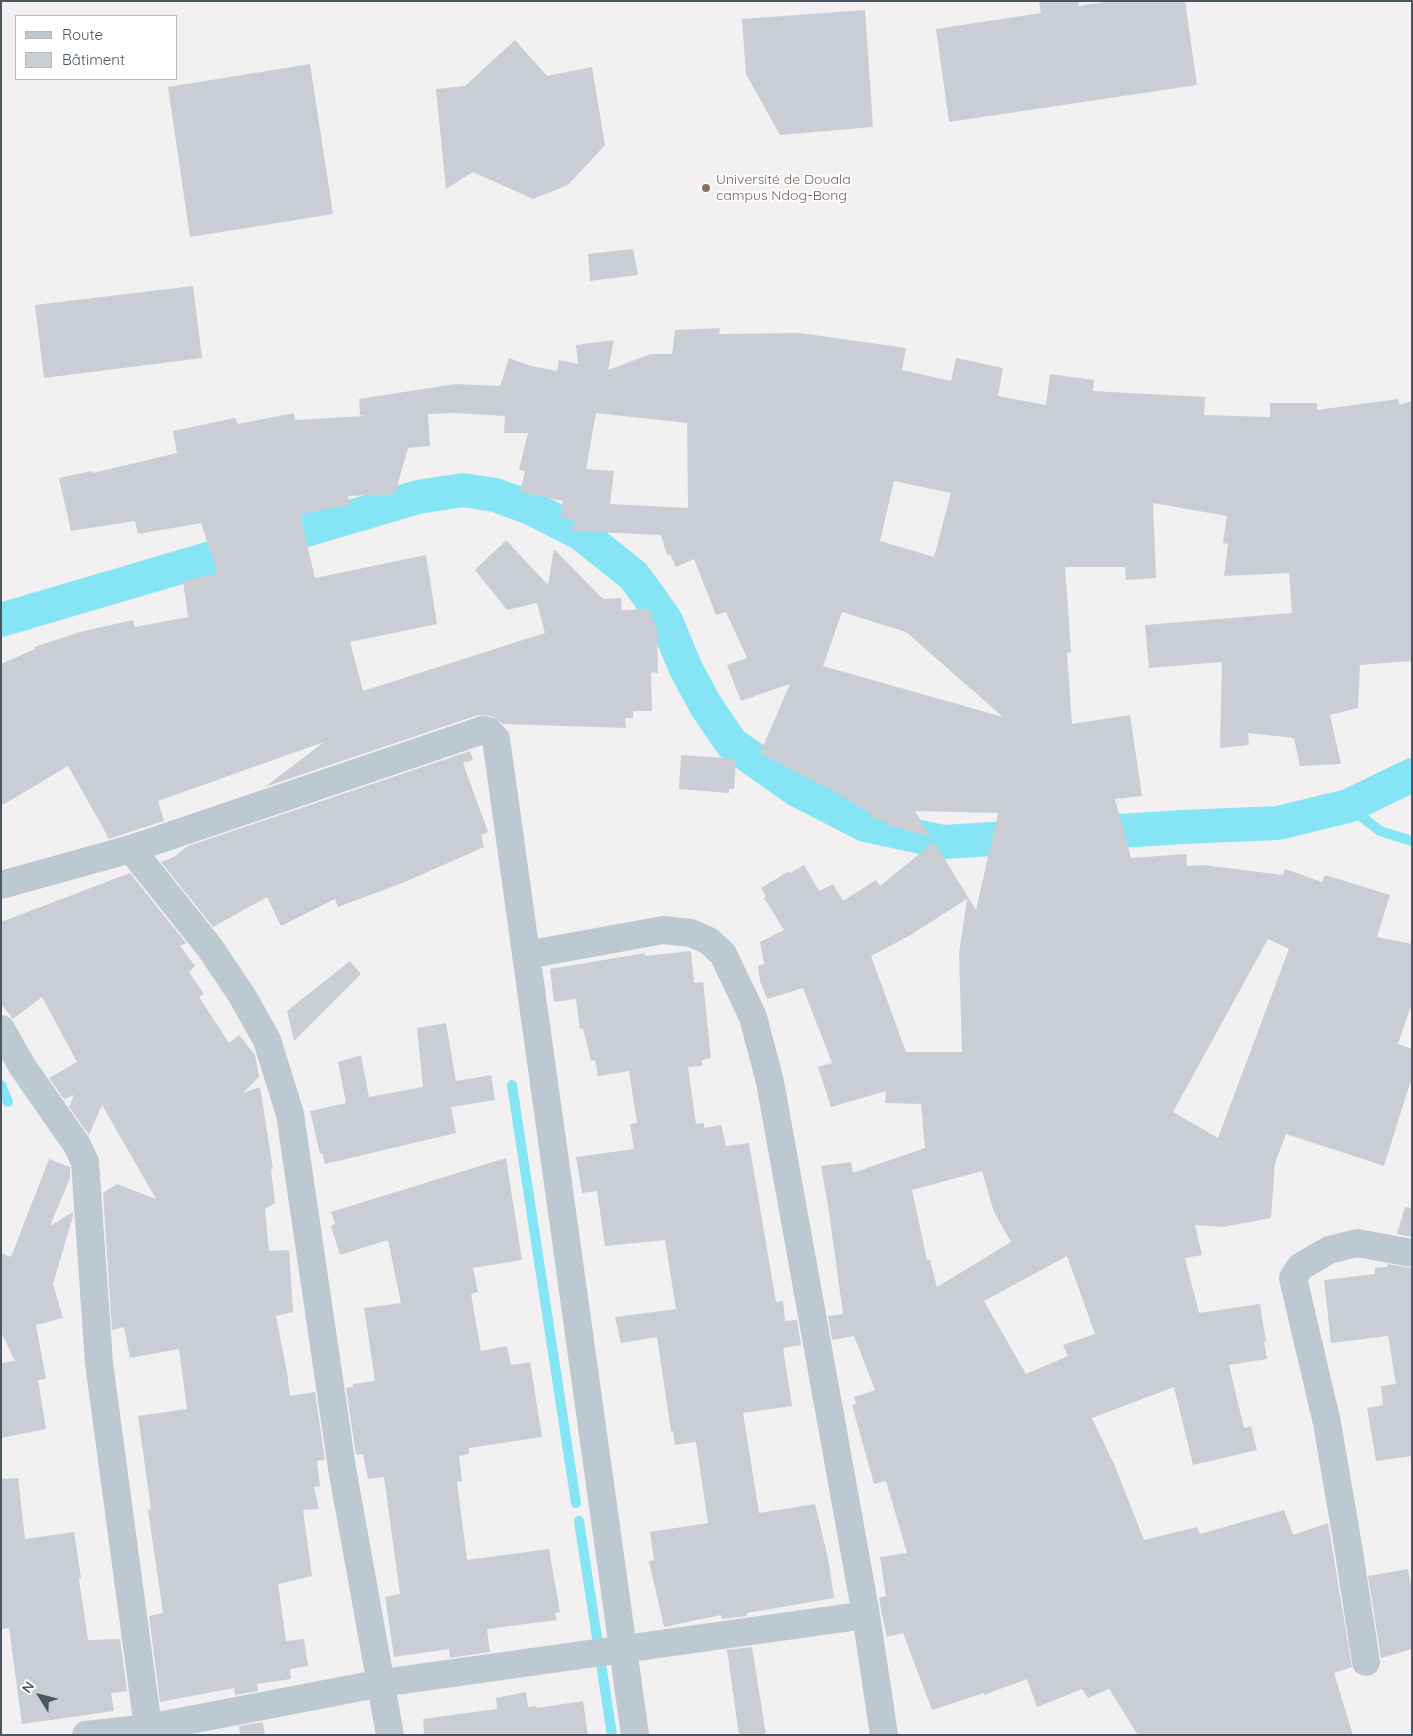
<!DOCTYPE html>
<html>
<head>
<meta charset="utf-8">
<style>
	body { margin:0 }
	#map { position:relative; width:1413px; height:1736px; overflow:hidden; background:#f3f0f1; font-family:Quicksand,sans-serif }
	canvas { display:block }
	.frame { position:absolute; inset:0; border:2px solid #475660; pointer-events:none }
	.legend { position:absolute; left:15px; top:15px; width:162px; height:65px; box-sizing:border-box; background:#fff; border:1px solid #b5bbbf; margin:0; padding:6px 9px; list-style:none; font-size:15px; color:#475660 }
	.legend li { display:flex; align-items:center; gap:10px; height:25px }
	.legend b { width:25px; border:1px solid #b5bbbf }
	.north { position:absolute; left:15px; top:1671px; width:50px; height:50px; -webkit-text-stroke:4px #fff; paint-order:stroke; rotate:306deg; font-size:14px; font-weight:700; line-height:20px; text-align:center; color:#475660 }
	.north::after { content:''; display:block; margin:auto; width:18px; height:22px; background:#475660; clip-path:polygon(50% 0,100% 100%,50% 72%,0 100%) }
</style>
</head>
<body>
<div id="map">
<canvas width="1413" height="1736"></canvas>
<div class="frame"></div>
<ul class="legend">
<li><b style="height:6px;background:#bdc9d1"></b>Route</li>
<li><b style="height:14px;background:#caced4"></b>Bâtiment</li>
</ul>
<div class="north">N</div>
</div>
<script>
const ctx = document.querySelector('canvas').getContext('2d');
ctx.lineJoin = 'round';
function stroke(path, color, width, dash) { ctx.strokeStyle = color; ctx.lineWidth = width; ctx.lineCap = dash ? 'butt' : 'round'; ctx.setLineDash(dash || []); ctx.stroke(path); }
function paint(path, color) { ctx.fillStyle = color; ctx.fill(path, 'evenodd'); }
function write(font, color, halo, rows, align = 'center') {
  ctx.font = font + ' Quicksand,sans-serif'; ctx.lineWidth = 4; ctx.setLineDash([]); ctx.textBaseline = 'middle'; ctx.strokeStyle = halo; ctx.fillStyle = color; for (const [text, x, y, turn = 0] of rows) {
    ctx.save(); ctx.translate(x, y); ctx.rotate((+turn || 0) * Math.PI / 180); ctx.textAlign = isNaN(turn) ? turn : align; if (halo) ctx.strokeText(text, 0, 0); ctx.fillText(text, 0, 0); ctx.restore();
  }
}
stroke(new Path2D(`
	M 1348,806 L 1380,831 L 1412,841
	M 1,1085 L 8,1102
	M 512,1085 L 576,1503
	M 579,1521 L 612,1735`), '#85e5f5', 10);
stroke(new Path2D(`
	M 1,620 L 418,497 L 463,490 L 495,495 L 531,508 L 580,533 L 633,575 L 648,595 L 666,621 L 686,669 L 706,706 L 732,744 L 797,790 L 865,825 L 944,842 L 1183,827 L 1278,823 L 1348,806 L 1412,775`), '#85e5f5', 34);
paint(new Path2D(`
	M 1039,1 L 1078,1 L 1079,6 L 1112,1 L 1185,1 L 1197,85 L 949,122 L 936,29 L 1041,13 Z
	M 865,10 L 873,127 L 780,135 L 746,74 L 742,19 Z
	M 515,40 L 547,76 L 592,67 L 605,145 L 568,185 L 533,199 L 473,172 L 446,189 L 436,89 L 465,86 Z
	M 310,64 L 333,214 L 190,237 L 168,87 Z
	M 633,249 L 638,275 L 590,281 L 588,254 Z
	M 193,286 L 202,358 L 44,378 L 35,305 Z
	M 720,328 L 719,334 L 800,333 L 906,348 L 902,370 L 951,381 L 956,358 L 1003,368 L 998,396 L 1046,405 L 1050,374 L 1094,380 L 1093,391 L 1205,397 L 1204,415 L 1270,417 L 1270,403 L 1317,403 L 1317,410 L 1398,399 L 1400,405 L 1412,401 L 1412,661 L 1360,665 L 1358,708 L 1330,715 L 1341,764 L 1300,766 L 1294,738 L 1248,733 L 1249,745 L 1220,748 L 1222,662 L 1149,668 L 1145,625 L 1292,613 L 1289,573 L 1224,576 L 1228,544 L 1223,543 L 1227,516 L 1153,503 L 1156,578 L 1126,580 L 1125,567 L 1065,567 L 1071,652 L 1067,653 L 1072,724 L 1130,715 L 1142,796 L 1115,799 L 1131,858 L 1186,854 L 1187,866 L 1203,865 L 1283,875 L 1285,869 L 1322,882 L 1325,875 L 1390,895 L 1377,937 L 1412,944 L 1412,1003 L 1398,1044 L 1412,1049 L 1412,1077 L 1384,1166 L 1286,1134 L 1275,1163 L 1271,1218 L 1223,1227 L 1195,1225 L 1202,1255 L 1185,1258 L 1199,1313 L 1260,1304 L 1266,1342 L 1264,1342 L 1267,1359 L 1229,1365 L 1244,1428 L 1251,1426 L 1257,1450 L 1193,1465 L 1174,1387 L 1092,1418 L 1114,1464 L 1144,1540 L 1197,1527 L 1200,1534 L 1284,1510 L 1293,1535 L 1328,1523 L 1352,1667 L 1334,1673 L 1353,1735 L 1138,1735 L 1109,1689 L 1088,1698 L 1082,1689 L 1037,1707 L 1027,1679 L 984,1695 L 984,1693 L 932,1710 L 903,1633 L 887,1637 L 882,1615 L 879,1598 L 886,1596 L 880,1557 L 907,1553 L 886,1481 L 874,1484 L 852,1405 L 856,1404 L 854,1397 L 875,1390 L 854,1336 L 832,1340 L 828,1316 L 843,1314 L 829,1212 L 821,1166 L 851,1162 L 853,1173 L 925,1148 L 921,1104 L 885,1103 L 886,1091 L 831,1107 L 818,1067 L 832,1063 L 803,988 L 767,999 L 760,981 L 758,966 L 764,964 L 760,942 L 784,930 L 764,898 L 766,896 L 761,888 L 789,871 L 790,873 L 804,865 L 819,891 L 833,884 L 843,901 L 876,880 L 880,886 L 934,842 L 976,910 L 998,813 L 915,811 L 931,837 L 887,825 L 888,823 L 869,816 L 871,814 L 833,791 L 760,753 L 790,684 L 741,701 L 727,665 L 747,658 L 726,612 L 716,615 L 694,559 L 676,567 L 670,554 L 667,555 L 661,535 L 571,531 L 575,520 L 560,517 L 563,501 L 520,492 L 525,471 L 519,470 L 528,433 L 504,433 L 505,416 L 455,413 L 428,414 L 430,446 L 408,448 L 395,494 L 348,496 L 350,505 L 300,514 L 315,578 L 426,555 L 437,624 L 350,642 L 363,691 L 545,633 L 537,603 L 507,610 L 475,570 L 506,540 L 548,585 L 554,549 L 603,599 L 621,598 L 622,610 L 649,609 L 657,629 L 658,673 L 651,672 L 652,711 L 633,711 L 633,718 L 625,718 L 626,728 L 503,724 L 491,716 L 478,715 L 265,787 L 324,742 L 158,801 L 164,821 L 108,839 L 106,833 L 68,766 L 1,806 L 1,664 L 35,649 L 34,647 L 80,632 L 133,620 L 135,627 L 188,617 L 183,581 L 218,573 L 201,523 L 138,534 L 135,521 L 71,531 L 59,478 L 92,471 L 93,473 L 177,453 L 173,431 L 235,418 L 238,424 L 294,413 L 295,420 L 364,416 L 360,415 L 359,399 L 455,384 L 500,386 L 509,358 L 531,366 L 557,371 L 559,360 L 578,364 L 576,345 L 614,340 L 608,370 L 651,354 L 672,354 L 675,330 ZM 596,413 L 687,423 L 688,508 L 610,504 L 614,471 L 586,469 ZM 894,481 L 951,493 L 934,557 L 880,541 ZM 842,612 L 906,632 L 1003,717 L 823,666 ZM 967,899 L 959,953 L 962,1052 L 906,1052 L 871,956 L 909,936 ZM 1268,939 L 1289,949 L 1218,1138 L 1173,1112 ZM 982,1171 L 994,1212 L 1011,1242 L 937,1287 L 930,1260 L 927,1260 L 912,1190 ZM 1067,1256 L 1095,1334 L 1063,1345 L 1068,1356 L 1026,1374 L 984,1301 Z
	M 470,751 L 473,760 L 463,763 L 488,832 L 481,835 L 484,847 L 405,882 L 338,907 L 335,899 L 281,926 L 267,897 L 213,927 L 161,862 L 174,857 L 188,846 Z
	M 681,755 L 736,759 L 734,789 L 729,789 L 729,793 L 679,789 Z
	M 130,873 L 186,943 L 180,946 L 195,966 L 189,972 L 204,994 L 199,997 L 229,1043 L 239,1035 L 255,1055 L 259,1077 L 243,1093 L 260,1087 L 273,1169 L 271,1169 L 275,1203 L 265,1209 L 269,1251 L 289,1250 L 293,1312 L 276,1316 L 287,1372 L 290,1396 L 315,1392 L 325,1460 L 317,1461 L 320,1486 L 314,1487 L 319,1509 L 303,1510 L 312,1576 L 278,1584 L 286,1641 L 304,1639 L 308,1666 L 290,1669 L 291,1679 L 257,1684 L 258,1691 L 235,1695 L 234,1688 L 160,1702 L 149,1616 L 163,1613 L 148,1510 L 151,1509 L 138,1416 L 187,1409 L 179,1349 L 130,1358 L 124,1327 L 112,1330 L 103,1193 L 117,1184 L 156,1199 L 102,1105 L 89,1135 L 69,1107 L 74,1095 L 64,1099 L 49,1078 L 77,1062 L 42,997 L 13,1019 L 1,1004 L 1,922 Z
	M 691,951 L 694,983 L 703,982 L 711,1058 L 702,1060 L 702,1066 L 688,1067 L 696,1124 L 704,1123 L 704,1128 L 721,1125 L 726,1146 L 749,1143 L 776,1302 L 783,1301 L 785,1321 L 797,1320 L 801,1345 L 783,1348 L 792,1406 L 743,1413 L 759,1513 L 815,1504 L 828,1558 L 834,1598 L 747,1613 L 747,1616 L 722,1619 L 721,1615 L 664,1627 L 649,1561 L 654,1560 L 650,1532 L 708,1523 L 696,1442 L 675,1445 L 673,1431 L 671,1431 L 657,1337 L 621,1343 L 615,1317 L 676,1309 L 665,1240 L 605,1246 L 597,1191 L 582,1193 L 576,1157 L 634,1149 L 630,1124 L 637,1123 L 629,1071 L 598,1076 L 595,1060 L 591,1061 L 583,1028 L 580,1029 L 576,999 L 554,1002 L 550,969 L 645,953 L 645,956 Z
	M 350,961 L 361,974 L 294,1041 L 287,1011 Z
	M 446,1023 L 456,1081 L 491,1075 L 495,1100 L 451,1107 L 456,1133 L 325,1164 L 322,1153 L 320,1154 L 310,1111 L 346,1103 L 338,1062 L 361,1055 L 369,1097 L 423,1087 L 417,1028 Z
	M 506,1158 L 522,1260 L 473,1268 L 478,1292 L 471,1294 L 481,1351 L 507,1346 L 511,1365 L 530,1362 L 542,1437 L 469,1448 L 469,1454 L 459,1456 L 462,1481 L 457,1482 L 467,1560 L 549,1549 L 560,1612 L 555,1613 L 557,1620 L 487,1629 L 490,1652 L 450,1658 L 449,1649 L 394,1657 L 385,1597 L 400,1594 L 384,1477 L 368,1479 L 363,1454 L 356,1455 L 346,1388 L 353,1387 L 353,1384 L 375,1381 L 364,1308 L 401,1303 L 388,1240 L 340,1255 L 331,1226 L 335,1224 L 331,1212 Z
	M 49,1159 L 70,1167 L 70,1178 L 50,1226 L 73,1212 L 73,1216 L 53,1284 L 63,1318 L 36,1325 L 46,1379 L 38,1380 L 46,1429 L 1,1438 L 1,1363 L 15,1361 L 1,1332 L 1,1253 L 11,1257 Z
	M 1405,1207 L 1412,1208 L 1412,1237 L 1397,1234 Z
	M 1388,1264 L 1412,1268 L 1412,1456 L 1376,1461 L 1367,1408 L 1383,1405 L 1381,1386 L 1396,1384 L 1388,1336 L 1331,1343 L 1324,1280 L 1375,1274 L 1375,1268 L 1387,1267 Z
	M 18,1478 L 25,1539 L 74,1532 L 81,1578 L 79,1579 L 88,1640 L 120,1639 L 127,1691 L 111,1693 L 114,1711 L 22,1724 L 9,1628 L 1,1629 L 1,1479 Z
	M 1408,1569 L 1412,1590 L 1412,1649 L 1381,1658 L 1368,1576 Z
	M 752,1647 L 766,1735 L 739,1735 L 727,1650 Z
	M 526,1692 L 528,1707 L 536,1706 L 537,1708 L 583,1701 L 588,1735 L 424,1735 L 423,1719 L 497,1709 L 496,1698 Z
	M 263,1722 L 265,1735 L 240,1735 L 239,1726 Z`), '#caced4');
stroke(new Path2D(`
	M 131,849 L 210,948 L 241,994 L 267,1040 L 290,1114 L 342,1468 L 390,1735
	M 1,885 L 131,849 L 483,730 L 488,731 L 496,739 L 635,1735
	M 526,955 L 663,930 L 691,933 L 709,941 L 723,954 L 753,1017 L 770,1082 L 866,1615 L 884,1735
	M 1,1029 L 22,1066 L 77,1145 L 85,1162 L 99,1363 L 149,1735
	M 1366,1662 L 1348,1546 L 1327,1423 L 1293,1278 L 1300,1267 L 1329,1250 L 1357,1243 L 1412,1253
	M 86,1735 L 148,1728 L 382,1683 L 866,1615`), '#bdc9d1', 28);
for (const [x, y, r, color] of [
	[706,188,5,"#8d6e63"]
]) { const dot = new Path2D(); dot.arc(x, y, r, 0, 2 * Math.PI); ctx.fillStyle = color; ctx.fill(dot); stroke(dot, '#fff', 2); }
write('14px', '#785e54', '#fff', [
	["Université de Douala",716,180],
	["campus Ndog-Bong",716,196]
], 'left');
</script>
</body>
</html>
